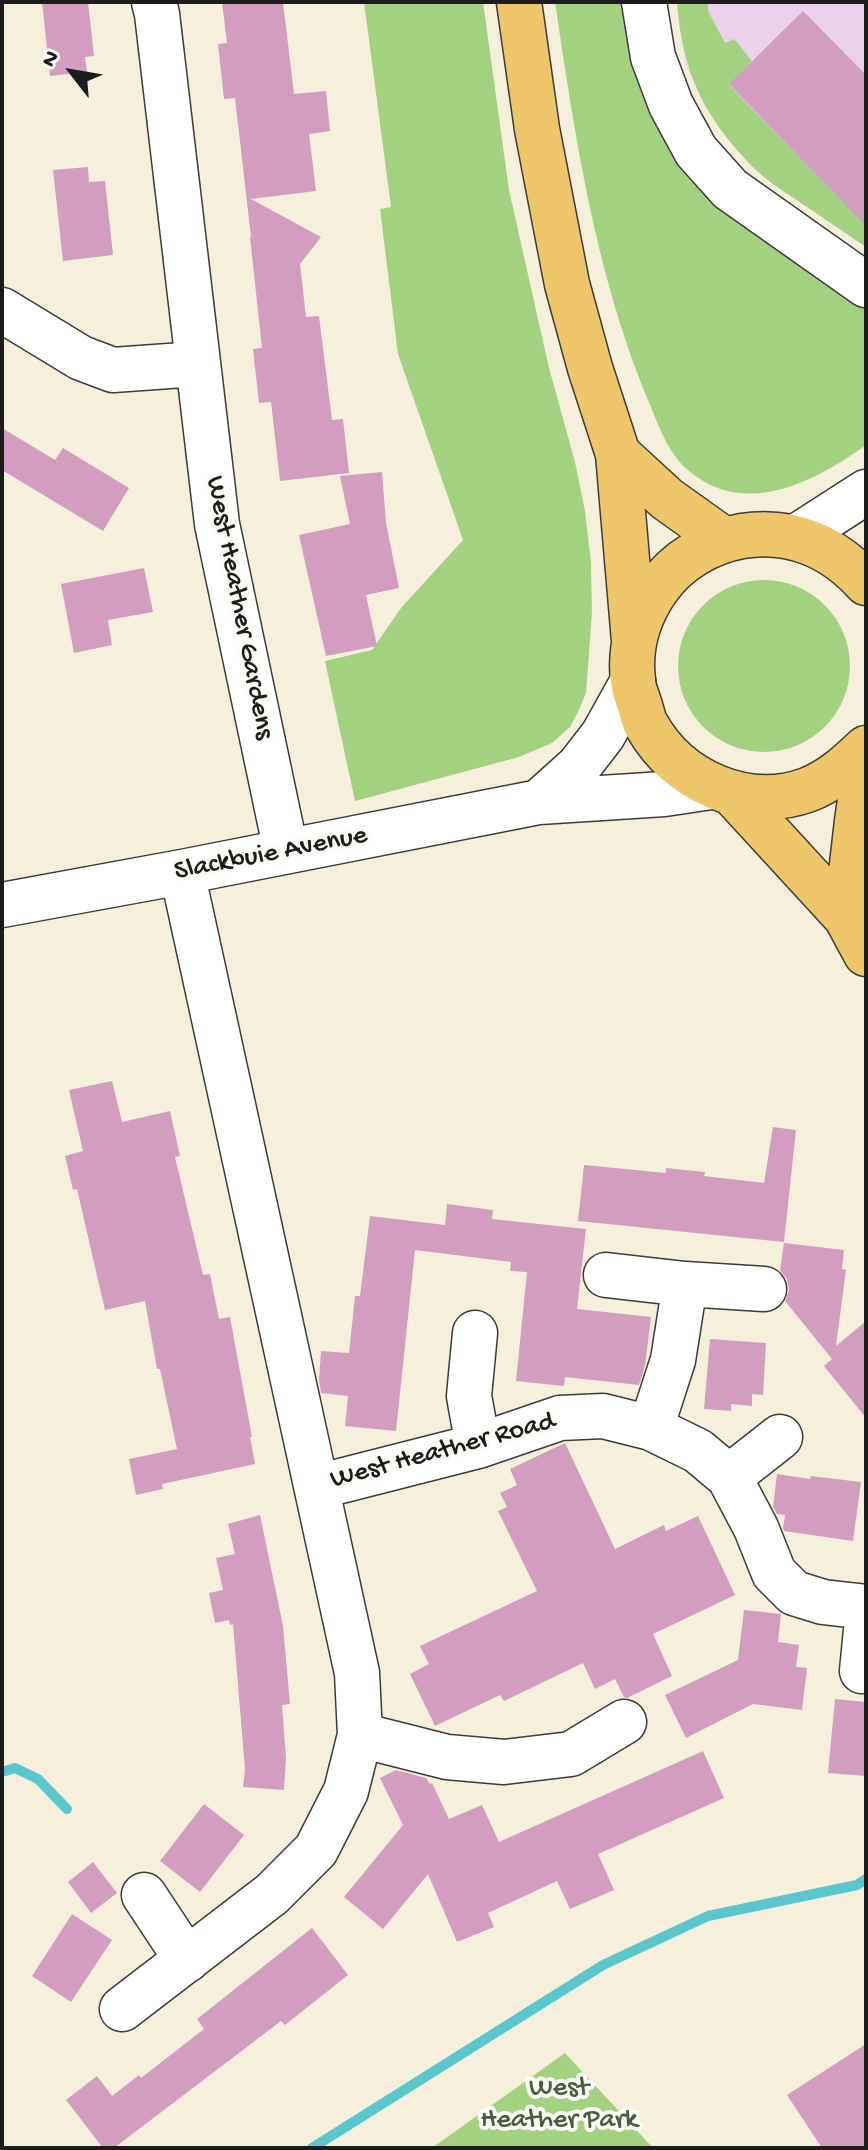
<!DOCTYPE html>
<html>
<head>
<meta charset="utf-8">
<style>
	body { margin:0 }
	#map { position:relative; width:868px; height:2150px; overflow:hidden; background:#f5efdc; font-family:"Gochi Hand",sans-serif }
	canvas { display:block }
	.frame { position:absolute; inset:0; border:4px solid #1c1c1c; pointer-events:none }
	.north { position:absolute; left:32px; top:32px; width:80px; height:80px; -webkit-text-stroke:6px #fdfcf7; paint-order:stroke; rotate:301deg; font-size:22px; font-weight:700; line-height:32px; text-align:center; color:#1c1c1c }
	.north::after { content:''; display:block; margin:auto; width:28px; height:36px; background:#1c1c1c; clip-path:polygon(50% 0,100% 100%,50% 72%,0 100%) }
</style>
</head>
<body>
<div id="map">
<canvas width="868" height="2150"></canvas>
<div class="frame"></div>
<div class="north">N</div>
</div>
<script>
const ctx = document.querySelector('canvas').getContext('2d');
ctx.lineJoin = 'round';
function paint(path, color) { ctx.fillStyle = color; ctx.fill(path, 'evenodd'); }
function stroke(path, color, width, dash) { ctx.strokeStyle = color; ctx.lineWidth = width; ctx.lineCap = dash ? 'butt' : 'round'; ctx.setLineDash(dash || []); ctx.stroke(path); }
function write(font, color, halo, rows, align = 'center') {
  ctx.font = font + ' "Gochi Hand",sans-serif'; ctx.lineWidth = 8; ctx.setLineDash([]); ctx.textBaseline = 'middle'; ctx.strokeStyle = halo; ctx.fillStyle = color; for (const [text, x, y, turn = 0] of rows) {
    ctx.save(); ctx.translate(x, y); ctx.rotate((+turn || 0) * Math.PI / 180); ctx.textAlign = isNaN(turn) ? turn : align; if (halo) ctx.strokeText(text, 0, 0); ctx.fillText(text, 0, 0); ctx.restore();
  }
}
paint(new Path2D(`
	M 677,2 L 866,2 L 866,247 L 752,167 L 727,138 L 704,105 L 686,65 L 679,24 Z`), '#ebd1eb');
paint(new Path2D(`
	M 364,2 L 483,2 L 509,190 L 549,368 L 575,462 L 585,511 L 591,563 L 592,612 L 586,693 L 578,712 L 570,727 L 552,743 L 519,757 L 355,801 L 325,661 L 372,650 L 401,608 L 463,540 L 398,354 L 380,209 L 391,207 Z
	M 555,2 L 627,2 L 643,84 L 866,306 L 866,445 C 816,481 745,519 689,471 C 667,453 658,423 647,398 C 595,271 575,137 555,2 Z
	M 677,2 L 708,2 L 708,11 L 725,43 L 734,39 L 752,61 L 729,85 L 861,220 L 866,216 L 866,247 C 842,231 819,215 795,199 C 780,189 763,178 751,165 C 703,116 682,70 677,2 Z
	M678 666a86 86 0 1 1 172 0a86 86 0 1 1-172 0Z
	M 565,2053 L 653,2148 L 432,2148 Z`), '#a2d280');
stroke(new Path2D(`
	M 2,1772 L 15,1768 L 38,1779 L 67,1809
	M 312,2148 L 603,1965 L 708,1916 L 857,1885 L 866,1879`), '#5ac7ce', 10);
paint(new Path2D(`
	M 42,2 L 88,2 L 94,56 L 85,57 L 87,72 L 50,76 Z
	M 222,2 L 283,2 L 294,94 L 326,91 L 330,131 L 309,134 L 316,191 L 251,199 L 321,237 L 300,264 L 306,317 L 319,316 L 332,420 L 343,419 L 349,473 L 280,481 L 271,402 L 259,403 L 253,349 L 262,348 L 250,237 L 251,237 L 235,98 L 224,99 L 218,44 L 227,43 Z
	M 803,11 L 866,75 L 866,226 L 729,84 Z
	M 88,167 L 89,182 L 105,181 L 113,255 L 63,261 L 53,170 Z
	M 2,428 L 55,460 L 63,448 L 129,488 L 103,531 L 2,470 Z
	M 382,472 L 386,523 L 399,588 L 366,595 L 377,646 L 326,656 L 299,535 L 350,524 L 340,476 Z
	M 144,568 L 153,612 L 108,620 L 112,645 L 74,653 L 61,584 Z
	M 112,1081 L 122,1122 L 170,1111 L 180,1156 L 175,1157 L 203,1275 L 210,1274 L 219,1319 L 230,1317 L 252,1437 L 250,1437 L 255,1464 L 162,1484 L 163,1489 L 136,1495 L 129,1459 L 177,1449 L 160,1369 L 157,1369 L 145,1301 L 105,1310 L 77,1189 L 73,1190 L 65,1156 L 83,1151 L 69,1090 Z
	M 773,1127 L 796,1130 L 784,1242 L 578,1221 L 584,1165 L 666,1173 L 666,1168 L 705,1172 L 704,1176 L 764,1183 Z
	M 447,1204 L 493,1210 L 492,1219 L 586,1229 L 577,1309 L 651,1317 L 645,1366 L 639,1385 L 565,1377 L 564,1386 L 516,1381 L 527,1272 L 510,1271 L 511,1262 L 415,1250 L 396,1431 L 345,1426 L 348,1396 L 321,1393 L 319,1380 L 321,1351 L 349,1353 L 355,1296 L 360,1296 L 370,1216 L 445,1225 Z
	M 784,1243 L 844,1250 L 842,1269 L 846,1270 L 836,1346 L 866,1321 L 866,1418 L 824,1366 L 832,1359 L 785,1301 L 789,1290 L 787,1279 L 780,1270 Z
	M 710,1339 L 766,1343 L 763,1395 L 752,1394 L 752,1406 L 731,1404 L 731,1411 L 704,1409 Z
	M 565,1443 L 615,1549 L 664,1525 L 666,1531 L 698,1516 L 735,1595 L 653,1634 L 672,1676 L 627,1698 L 624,1697 L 615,1679 L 595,1689 L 583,1663 L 504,1701 L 500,1695 L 435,1726 L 410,1674 L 429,1664 L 420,1646 L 537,1591 L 498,1511 L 507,1507 L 500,1493 L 517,1485 L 510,1469 Z
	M 777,1474 L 810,1479 L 811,1476 L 861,1482 L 853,1541 L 784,1531 L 783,1528 L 785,1515 L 777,1514 L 773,1507 Z
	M 260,1515 L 283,1626 L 290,1704 L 282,1705 L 286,1758 L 284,1790 L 243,1787 L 245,1769 L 233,1624 L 230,1625 L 229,1620 L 215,1623 L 209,1593 L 223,1590 L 216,1558 L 235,1554 L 228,1524 Z
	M 744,1610 L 781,1614 L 778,1642 L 799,1645 L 796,1667 L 807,1668 L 802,1710 L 753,1704 L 686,1738 L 665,1695 L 738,1660 Z
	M 835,1699 L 866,1702 L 866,1776 L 828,1773 Z
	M 703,1751 L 724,1798 L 598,1854 L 614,1890 L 570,1909 L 557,1881 L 488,1913 L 494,1927 L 457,1942 L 428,1874 L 383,1929 L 344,1897 L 403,1825 L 380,1778 L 396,1770 L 426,1778 L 430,1784 L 432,1783 L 449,1819 L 482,1805 L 499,1842 Z
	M 204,1804 L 244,1835 L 200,1892 L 160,1861 Z
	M 93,1862 L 117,1893 L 91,1913 L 68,1882 Z
	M 72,1914 L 112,1940 L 71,2002 L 32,1976 Z
	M 312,1928 L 348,1975 L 285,2025 L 281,2021 L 114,2148 L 103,2148 L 66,2100 L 97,2076 L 112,2096 L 139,2075 L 141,2078 L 204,2029 L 197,2019 Z
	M 866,2044 L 866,2148 L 822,2148 L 787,2095 Z`), '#d39dbf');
const minor = new Path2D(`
	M 154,2 L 157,14 L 217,524 L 286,851
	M 644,2 L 653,57 L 671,105 L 696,151 L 730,189 L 866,285
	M 2,310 L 81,358 L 113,370 L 197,364
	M 796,537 L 866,492
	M 539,802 L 579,766 L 603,735 L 633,681
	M 2,905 L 182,872 L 539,802 L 664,794 L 711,787
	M 606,1275 L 685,1284 L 764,1289
	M 475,1333 L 469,1396 L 478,1446
	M 651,1428 L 673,1360 L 685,1284
	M 729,1477 L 780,1437
	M 317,1487 L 478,1446 L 560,1418 L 603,1416 L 651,1428 L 698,1451 L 729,1477 L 756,1528 L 774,1573 L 794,1593 L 823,1602 L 866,1607
	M 862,1671 L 866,1630
	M 360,1735 L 447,1757 L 504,1762 L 571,1754 L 624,1722
	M 144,1895 L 187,1960
	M 122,2009 L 272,1894 L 316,1850 L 346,1791 L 360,1735 L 357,1673 L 182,872`);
const major = new Path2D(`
	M 519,2 L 537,129 L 567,284 L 590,368 L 618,454 L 634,641
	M 618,454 L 667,499 L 723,539
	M 866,583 C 834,547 791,528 742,536 C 709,542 677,560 657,589 C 639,615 629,647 633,680 C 633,688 637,696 639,703 C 642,711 643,720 647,726 C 678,781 746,812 807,790 C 831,781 848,765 866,748
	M 733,794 L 846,917 L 866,954
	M 846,917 L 857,821 L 866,757`);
stroke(minor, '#3d3c39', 47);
stroke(major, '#3d3c39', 47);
stroke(minor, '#fff', 44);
stroke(major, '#eec569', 44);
write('28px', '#1c1c1c', '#fdfcf7', [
	["West Heather Gardens",238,608,79],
	["Slackbuie Avenue",271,855,-11],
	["West Heather Road",443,1452,-15]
]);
write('28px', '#4b5c3f', '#fdfcf7', [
	["West",559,2090],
	["Heather Park",559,2122]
]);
</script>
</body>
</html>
